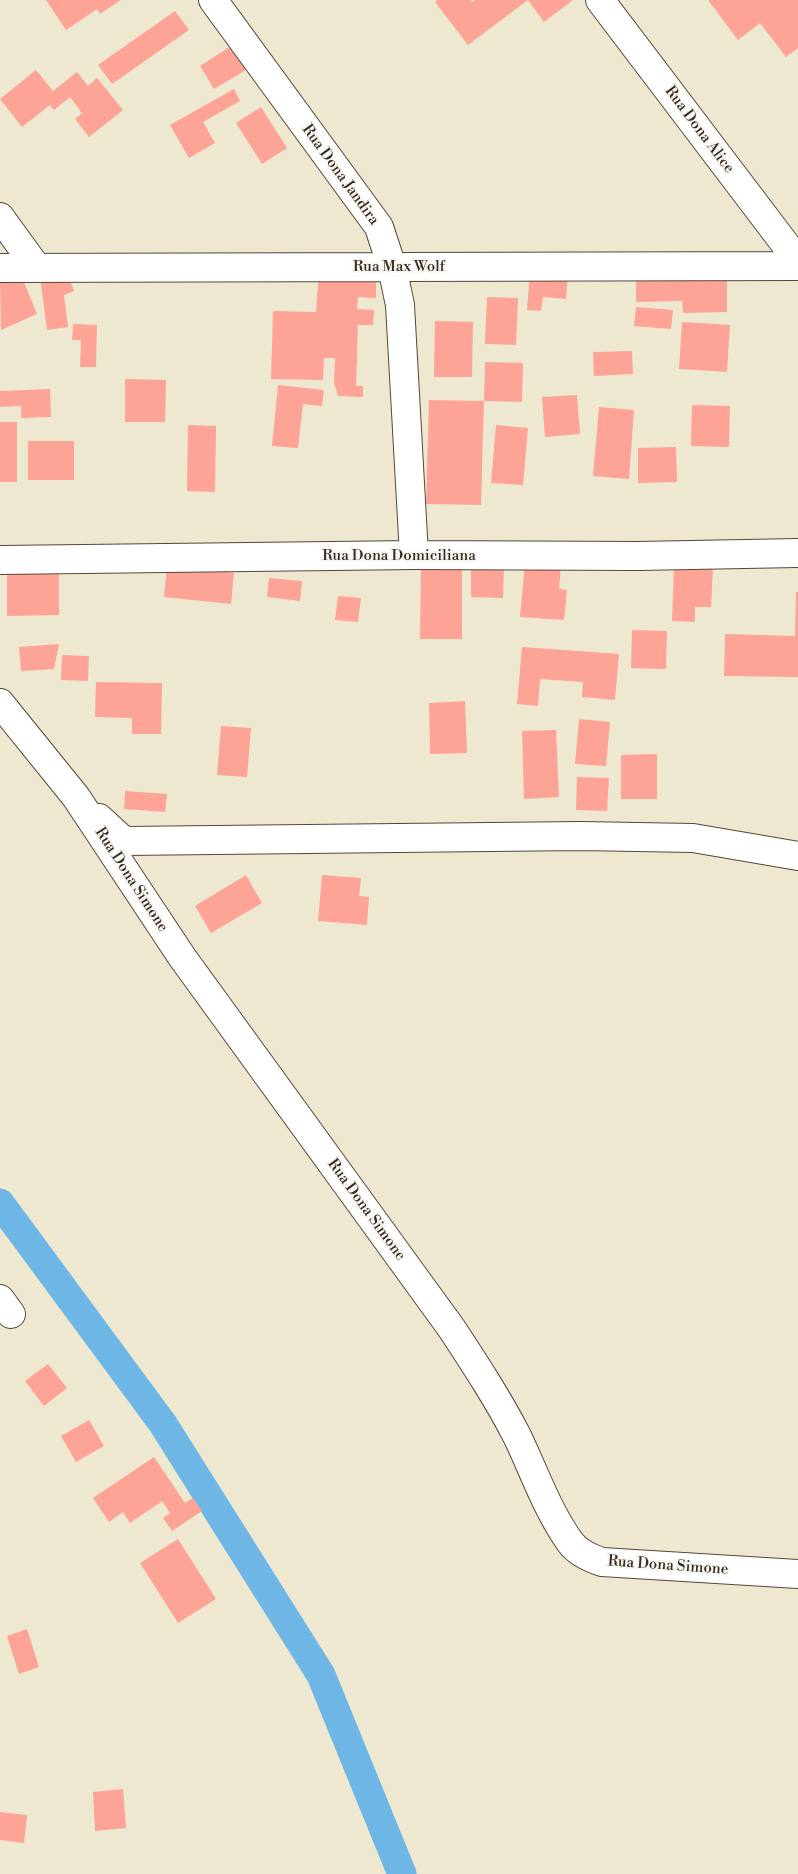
<!DOCTYPE html>
<html>
<head>
<meta charset="utf-8">
<style>
	body { margin:0 }
	canvas { display:block; background:#eee8d0 }
</style>
</head>
<body>
<canvas width="798" height="1874"></canvas>
<script>
const ctx = document.querySelector('canvas').getContext('2d');
ctx.lineJoin = 'round';
function stroke(path, color, width, dash) { ctx.strokeStyle = color; ctx.lineWidth = width; ctx.lineCap = dash ? 'butt' : 'round'; ctx.setLineDash(dash || []); ctx.stroke(path); }
function paint(path, color) { ctx.fillStyle = color; ctx.fill(path, 'evenodd'); }
function write(font, color, halo, rows, align = 'center') {
  ctx.font = font + ' "Libre Bodoni",serif'; ctx.lineWidth = 4; ctx.setLineDash([]); ctx.textBaseline = 'middle'; ctx.strokeStyle = halo; ctx.fillStyle = color; for (const [text, x, y, turn = 0] of rows) {
    ctx.save(); ctx.translate(x, y); ctx.rotate((+turn || 0) * Math.PI / 180); ctx.textAlign = isNaN(turn) ? turn : align; if (halo) ctx.strokeText(text, 0, 0); ctx.fillText(text, 0, 0); ctx.restore();
  }
}
stroke(new Path2D(`
	M 0,1203 L 163,1424 L 321,1675 L 402,1874`), '#6db6e5', 29);
paint(new Path2D(`
	M 46,0 L 121,0 L 100,14 L 97,9 L 66,30 Z
	M 438,0 L 470,0 L 472,2 L 475,0 L 573,0 L 544,22 L 528,0 L 468,45 L 435,2 Z
	M 708,0 L 798,0 L 798,48 L 786,57 L 760,23 L 738,40 Z
	M 175,11 L 189,30 L 112,84 L 98,65 Z
	M 231,46 L 246,70 L 214,89 L 200,66 Z
	M 36,70 L 53,91 L 77,72 L 88,86 L 97,78 L 123,110 L 89,137 L 75,119 L 82,113 L 70,97 L 54,110 L 50,105 L 22,127 L 0,99 Z
	M 234,89 L 240,101 L 203,122 L 215,143 L 189,158 L 170,125 Z
	M 261,107 L 287,148 L 262,164 L 236,123 Z
	M 19,270 L 37,314 L 1,330 L 0,278 Z
	M 530,271 L 568,274 L 566,299 L 543,297 L 541,311 L 527,310 Z
	M 67,273 L 74,291 L 64,295 L 68,327 L 47,330 L 40,277 Z
	M 319,273 L 376,273 L 376,298 L 358,297 L 357,309 L 374,310 L 373,325 L 358,325 L 356,386 L 363,386 L 363,397 L 338,396 L 334,383 L 335,358 L 324,358 L 323,380 L 271,379 L 273,311 L 316,312 Z
	M 727,277 L 727,312 L 683,313 L 682,301 L 636,302 L 636,279 Z
	M 487,297 L 518,298 L 516,345 L 485,344 Z
	M 636,307 L 673,310 L 671,329 L 634,326 Z
	M 435,321 L 473,322 L 472,377 L 434,377 Z
	M 682,322 L 730,325 L 727,372 L 679,369 Z
	M 73,324 L 97,325 L 96,367 L 80,367 L 81,340 L 72,340 Z
	M 632,351 L 633,374 L 594,376 L 593,352 Z
	M 485,362 L 523,363 L 522,402 L 484,401 Z
	M 125,379 L 166,380 L 165,422 L 125,422 Z
	M 278,385 L 324,390 L 322,406 L 303,404 L 298,448 L 272,446 Z
	M 50,389 L 51,417 L 21,418 L 21,406 L 0,407 L 0,391 Z
	M 577,395 L 580,434 L 545,437 L 542,397 Z
	M 429,400 L 484,401 L 481,505 L 426,504 Z
	M 692,405 L 730,406 L 729,447 L 691,446 Z
	M 599,407 L 634,410 L 629,479 L 593,476 Z
	M 0,422 L 17,422 L 17,482 L 0,482 Z
	M 188,425 L 216,426 L 215,492 L 187,491 Z
	M 496,425 L 528,428 L 523,485 L 491,483 Z
	M 28,441 L 74,441 L 74,480 L 28,480 Z
	M 676,447 L 677,482 L 638,483 L 638,448 Z
	M 525,563 L 561,566 L 559,589 L 567,590 L 564,620 L 520,617 Z
	M 471,564 L 504,564 L 503,598 L 471,597 Z
	M 167,565 L 234,573 L 231,604 L 164,597 Z
	M 421,566 L 462,566 L 462,639 L 420,639 Z
	M 674,566 L 713,567 L 711,607 L 695,607 L 695,622 L 672,621 Z
	M 59,569 L 59,615 L 7,616 L 7,570 Z
	M 269,578 L 302,581 L 300,601 L 267,597 Z
	M 796,592 L 798,592 L 798,677 L 724,676 L 725,634 L 795,636 Z
	M 338,596 L 361,598 L 358,622 L 335,620 Z
	M 632,630 L 667,631 L 666,669 L 631,668 Z
	M 59,644 L 54,669 L 21,671 L 19,647 Z
	M 522,647 L 619,654 L 615,700 L 582,697 L 583,682 L 540,679 L 538,706 L 517,704 Z
	M 62,655 L 89,656 L 88,681 L 61,680 Z
	M 96,682 L 162,683 L 161,734 L 132,734 L 132,718 L 95,717 Z
	M 465,701 L 467,753 L 430,754 L 429,703 Z
	M 579,719 L 610,722 L 606,766 L 575,764 Z
	M 221,726 L 251,728 L 247,777 L 217,775 Z
	M 556,730 L 559,797 L 524,799 L 522,731 Z
	M 657,754 L 657,799 L 621,799 L 621,755 Z
	M 577,777 L 609,778 L 607,811 L 576,810 Z
	M 125,791 L 167,794 L 165,812 L 124,809 Z
	M 246,875 L 262,903 L 211,933 L 195,906 Z
	M 322,875 L 361,878 L 359,896 L 369,897 L 367,925 L 318,921 Z
	M 48,1364 L 67,1388 L 44,1406 L 25,1381 Z
	M 89,1420 L 104,1446 L 76,1462 L 61,1436 Z
	M 154,1457 L 185,1503 L 193,1498 L 202,1511 L 172,1531 L 163,1518 L 170,1513 L 162,1501 L 130,1523 L 123,1512 L 109,1522 L 93,1498 Z
	M 178,1539 L 216,1599 L 178,1623 L 140,1563 Z
	M 27,1629 L 39,1667 L 19,1674 L 7,1636 Z
	M 123,1789 L 126,1828 L 95,1831 L 93,1792 Z
	M 0,1812 L 27,1815 L 24,1843 L 0,1840 Z`), '#fda496');
const street = new Path2D(`
	M 213,0 L 379,227 L 392,267 L 400,305 L 414,555
	M 600,0 L 798,261
	M 0,217 L 37,268
	M 0,268 L 798,266
	M 0,560 L 414,555 L 638,556 L 798,553
	M 0,703 L 76,797 L 182,957 L 452,1329 C 475,1364 498,1399 517,1436 C 534,1471 547,1510 570,1542 C 577,1552 590,1558 602,1562 L 798,1574
	M 99,818 L 124,841 L 581,836 L 693,838 L 798,856
	M 0,1299 L 11,1314`);
stroke(street, '#564639', 30);
stroke(street, '#fff', 28);
write('15px', '#3b2a1e', '#f6f6f2', [
	["Rua Dona Alice",699,130,53],
	["Rua Dona Jandira",340,175,54],
	["Rua Max Wolf",399,267],
	["Rua Dona Domiciliana",399,556],
	["Rua Dona Simone",131,880,57],
	["Rua Dona Simone",366,1210,54],
	["Rua Dona Simone",668,1566,4]
]);
</script>
</body>
</html>
